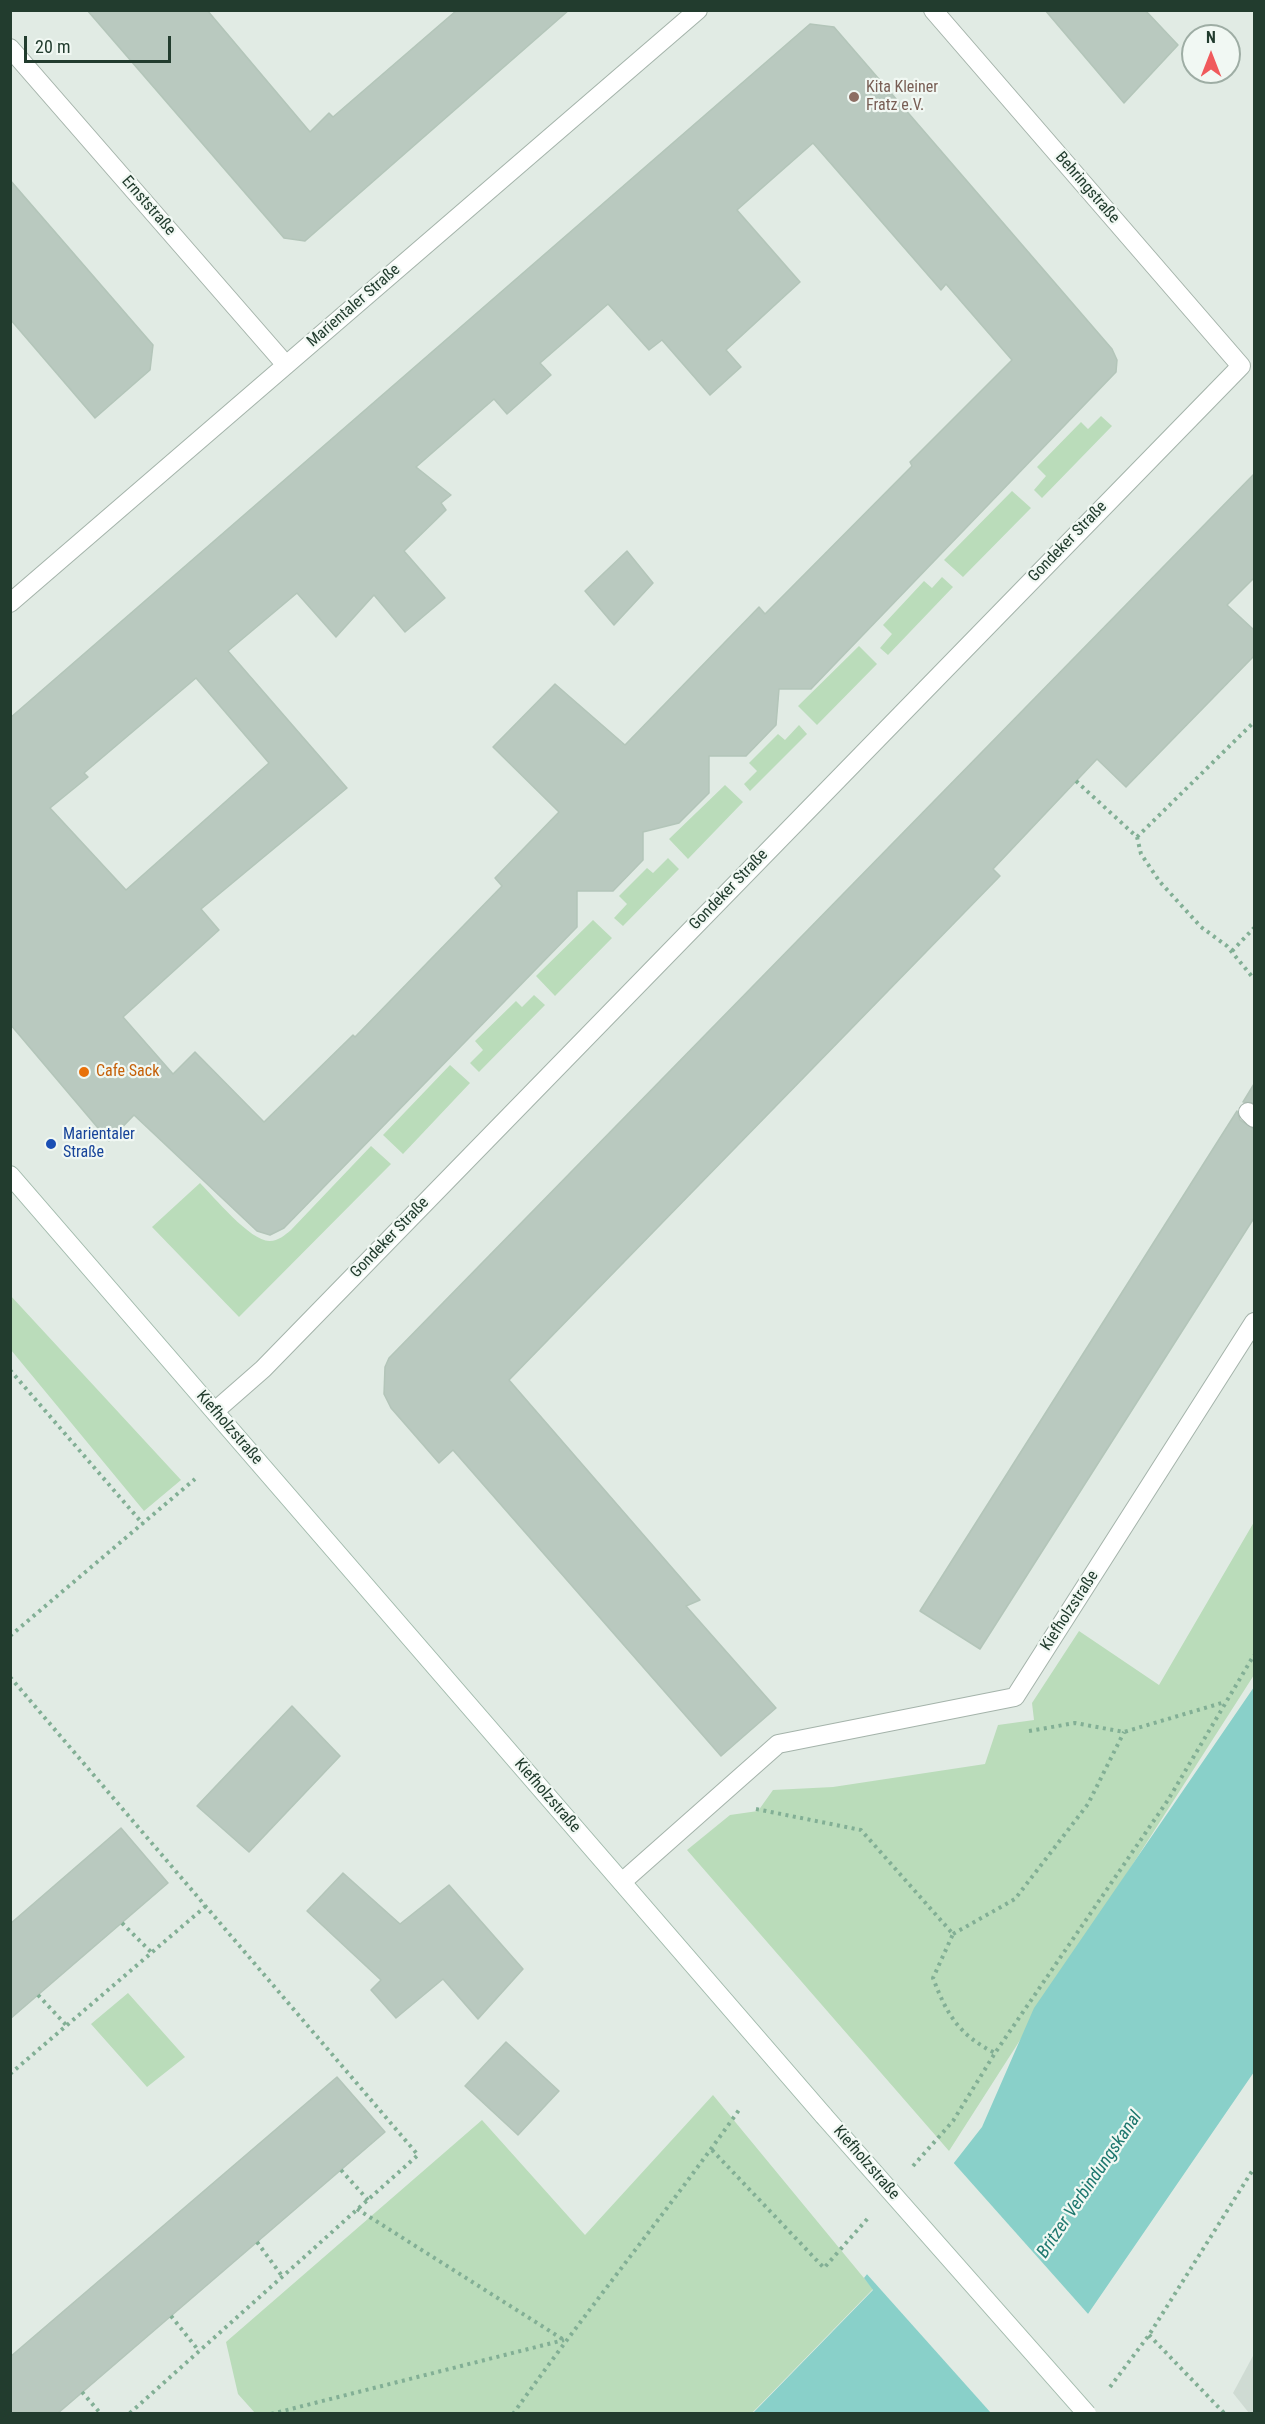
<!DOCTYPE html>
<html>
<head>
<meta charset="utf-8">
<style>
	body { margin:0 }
	#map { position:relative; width:1265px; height:2424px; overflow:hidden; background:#e1ebe4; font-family:"Roboto Condensed",sans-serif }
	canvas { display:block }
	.frame { position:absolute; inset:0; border:12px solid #223c2e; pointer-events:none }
	.north { position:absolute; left:1181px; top:24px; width:60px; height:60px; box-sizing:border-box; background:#f1f8f3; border:2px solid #9eada4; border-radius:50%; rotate:0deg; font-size:16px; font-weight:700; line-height:24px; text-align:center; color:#223c2e }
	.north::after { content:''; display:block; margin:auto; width:21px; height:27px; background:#f05a5c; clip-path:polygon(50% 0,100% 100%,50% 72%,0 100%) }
	.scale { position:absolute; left:24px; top:36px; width:147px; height:27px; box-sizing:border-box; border:3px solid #223c2e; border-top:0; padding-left:8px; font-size:18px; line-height:21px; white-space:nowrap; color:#223c2e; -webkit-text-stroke:4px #f1f8f3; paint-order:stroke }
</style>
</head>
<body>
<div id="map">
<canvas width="1265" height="2424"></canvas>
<div class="frame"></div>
<div class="north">N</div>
<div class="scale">20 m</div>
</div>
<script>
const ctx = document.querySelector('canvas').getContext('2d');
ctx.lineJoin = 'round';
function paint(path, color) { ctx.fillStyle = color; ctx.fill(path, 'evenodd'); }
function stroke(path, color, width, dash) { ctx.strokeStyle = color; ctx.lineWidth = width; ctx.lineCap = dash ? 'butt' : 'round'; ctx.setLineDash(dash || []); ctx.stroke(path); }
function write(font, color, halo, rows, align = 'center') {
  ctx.font = font + ' "Roboto Condensed",sans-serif'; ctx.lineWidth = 4.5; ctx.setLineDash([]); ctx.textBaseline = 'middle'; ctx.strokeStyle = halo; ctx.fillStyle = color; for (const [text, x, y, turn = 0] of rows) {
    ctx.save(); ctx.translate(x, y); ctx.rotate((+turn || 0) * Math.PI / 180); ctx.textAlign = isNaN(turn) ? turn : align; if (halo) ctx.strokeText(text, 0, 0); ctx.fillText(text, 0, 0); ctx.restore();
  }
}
paint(new Path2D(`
	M 1254,2354 L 1254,2413 L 1249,2413 L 1233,2393 Z`), '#cfdbd3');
paint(new Path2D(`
	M 1101,416 L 1112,426 L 1042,498 L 1034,490 L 1046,476 L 1037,467 L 1081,422 L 1088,429 Z
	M 1012,491 L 1031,508 L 963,577 L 944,560 Z
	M 942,577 L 953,587 L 888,655 L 880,648 L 892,634 L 883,625 L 924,581 L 932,588 Z
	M 859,646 L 877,664 L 817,725 L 798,706 Z
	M 799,725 L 807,734 L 750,791 L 744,784 L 757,771 L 749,763 L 778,734 L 785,740 Z
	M 725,785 L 743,802 L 688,859 L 669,839 Z
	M 668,858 L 679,869 L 623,926 L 614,918 L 627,904 L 619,896 L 647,868 L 653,873 Z
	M 593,920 L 612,938 L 555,996 L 536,976 Z
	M 534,995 L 545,1005 L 479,1072 L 470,1063 L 483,1050 L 475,1041 L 516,1001 L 522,1007 Z
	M 450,1065 L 470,1083 L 403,1154 L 383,1135 Z
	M 371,1146 L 391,1164 L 239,1317 L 152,1227 L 200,1183 C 214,1197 251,1242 270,1241 C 278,1241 285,1235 291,1230 Z
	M 10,1295 L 181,1480 L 144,1511 L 11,1350 Z
	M 1254,1522 L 1254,1675 L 949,2151 L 687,1850 L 730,1815 L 758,1811 L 773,1790 L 833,1787 L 985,1764 L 998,1725 L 1034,1720 L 1032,1703 L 1079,1631 L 1159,1685 Z
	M 128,1993 L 185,2057 L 147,2087 L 91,2024 Z
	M 713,2095 L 873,2289 L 752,2413 L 255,2413 L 238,2394 L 226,2342 L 482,2120 L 585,2235 Z`), '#badcba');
paint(new Path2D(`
	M 1254,1687 L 1254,2072 L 1020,2413 L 752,2414 L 873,2290 L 864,2278 L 982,2127 L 1034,2008 Z`), '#89d0c9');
paint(new Path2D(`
	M 952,2161 L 1089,2315 L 1024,2414 L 991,2413 L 865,2272 Z`), '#e1ebe4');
const building = new Path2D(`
	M 87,10 L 207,10 L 310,132 L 329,113 L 333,117 L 457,10 L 569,10 L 305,241 L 284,238 Z
	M 1045,10 L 1145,10 L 1178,45 L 1124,103 Z
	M 810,24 L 834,27 L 1112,349 L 1117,360 L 1116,372 L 811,689 L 779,689 L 776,725 L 746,756 L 709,756 L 709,793 L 679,823 L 643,832 L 643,860 L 613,891 L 577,891 L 577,927 L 284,1228 L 270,1235 L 257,1231 L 134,1115 L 109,1141 L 10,1024 L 10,718 ZM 813,143 L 941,290 L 946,284 L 1012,360 L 910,462 L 912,466 L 765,614 L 759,607 L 625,745 L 555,684 L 493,747 L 559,812 L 495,878 L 502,886 L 355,1037 L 353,1035 L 264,1122 L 195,1052 L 173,1074 L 123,1017 L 219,930 L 201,909 L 347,788 L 228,651 L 297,593 L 336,637 L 374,595 L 405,632 L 445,598 L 404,551 L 446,510 L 441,503 L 451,495 L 416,467 L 494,399 L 507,414 L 551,375 L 540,363 L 608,304 L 649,350 L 662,340 L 710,395 L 741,367 L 726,350 L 800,282 L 737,210 ZM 196,678 L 269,763 L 126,890 L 50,808 L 88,777 L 84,773 Z
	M 10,180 L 153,345 L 150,370 L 95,418 L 10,319 Z
	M 1254,474 L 1254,578 L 1227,605 L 1254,630 L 1254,656 L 1126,787 L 1097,759 L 993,869 L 1000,876 L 509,1380 L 700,1600 L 686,1606 L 776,1708 L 721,1756 L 453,1450 L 439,1463 L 391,1408 L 384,1394 L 385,1367 L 389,1358 Z
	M 627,551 L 653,583 L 614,625 L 585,591 Z
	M 1254,1084 L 1254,1103 L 1243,1102 Z
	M 1237,1111 L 1240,1120 L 1254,1129 L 1254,1218 L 980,1649 L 920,1611 Z
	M 292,1706 L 340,1756 L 249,1852 L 197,1806 Z
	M 121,1828 L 168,1883 L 10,2019 L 10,1924 Z
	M 343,1873 L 400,1924 L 449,1885 L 523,1969 L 478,2019 L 443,1979 L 396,2018 L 371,1990 L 381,1980 L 307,1911 Z
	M 506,2042 L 559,2091 L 518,2135 L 465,2086 Z
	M 337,2077 L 385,2132 L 57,2414 L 10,2414 L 10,2357 Z`);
paint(building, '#b9c9bf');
stroke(building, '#b3c5b9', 1.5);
const lane = new Path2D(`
	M 1248,1112 L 1254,1118
	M 622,1882 L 778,1744 L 1015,1697 L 1254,1322`);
const street = new Path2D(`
	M 10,48 L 286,365
	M 10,603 L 698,10
	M 215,1411 L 263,1369 L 1241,366 L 933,10`);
const secondary = new Path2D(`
	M 10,1175 L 824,2116`);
stroke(lane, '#a4b3aa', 20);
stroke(street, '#a4b3aa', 20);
stroke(secondary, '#a2baac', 20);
stroke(new Path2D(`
	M 1076,781 L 1137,837 L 1141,854 L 1160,882 L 1201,927 L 1227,946 L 1254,979
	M 1137,837 L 1254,722
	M 1232,951 L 1254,928
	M 10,1370 L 143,1524
	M 10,1636 L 195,1479
	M 10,1677 L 418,2155 L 129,2414
	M 1029,1731 L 1075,1723 L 1124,1732 L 1225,1702
	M 756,1809 L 861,1830 L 953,1934 L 933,1978 C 947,2015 959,2035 995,2053
	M 122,1923 L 152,1953
	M 953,1934 L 1015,1899 L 1088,1804 L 1124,1732
	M 38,1995 L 67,2026
	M 10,2074 L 206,1906
	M 712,2150 L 824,2268 L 869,2217
	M 913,2166 L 953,2121 L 995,2053 L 1168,1800 L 1254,1655
	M 341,2170 L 368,2200
	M 357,2209 L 564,2340
	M 257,2242 L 282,2276
	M 171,2316 L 199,2351
	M 1149,2335 L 1225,2414
	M 1110,2387 L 1149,2335 L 1254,2168
	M 82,2392 L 101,2414
	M 271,2414 L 564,2340
	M 513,2414 C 586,2311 666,2213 739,2110
	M 1182,2414 L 1186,2414`), '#82af95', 4, [3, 4.5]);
stroke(lane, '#fff', 18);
stroke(street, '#fff', 18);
stroke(secondary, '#fff', 18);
const secondaryBridge = new Path2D(`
	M 824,2116 L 1087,2414`);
stroke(secondaryBridge, '#a2baac', 20, []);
stroke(secondaryBridge, '#fff', 18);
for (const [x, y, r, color] of [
	[854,97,6,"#8d6e63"],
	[84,1072,6,"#e8710a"],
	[51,1144,6,"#1a4fb4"]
]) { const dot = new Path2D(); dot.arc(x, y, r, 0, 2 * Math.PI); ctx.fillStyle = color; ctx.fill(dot); stroke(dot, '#f1f8f3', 2); }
write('16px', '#785e54', '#f1f8f3', [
	["Kita Kleiner",866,88],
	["Fratz e.V.",866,106]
], 'left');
write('16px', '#223c2e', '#f1f8f3', [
	["Behringstraße",1087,188,49],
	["Ernststraße",148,206,49],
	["Marientaler Straße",354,306,-41],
	["Gondeker Straße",1068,542,-46],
	["Gondeker Straße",729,890,-46],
	["Gondeker Straße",390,1238,-46],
	["Kiefholzstraße",229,1428,49],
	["Kiefholzstraße",1070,1611,-57],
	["Kiefholzstraße",547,1796,49],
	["Kiefholzstraße",866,2163,49]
]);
write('16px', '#c56008', '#f1f8f3', [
	["Cafe Sack",96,1072]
], 'left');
write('16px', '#164399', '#f1f8f3', [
	["Marientaler",63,1135],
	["Straße",63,1153]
], 'left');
write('italic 18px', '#1d776e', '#f1f8f3', [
	["Britzer Verbindungskanal",1090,2185,-56]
]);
</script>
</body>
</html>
